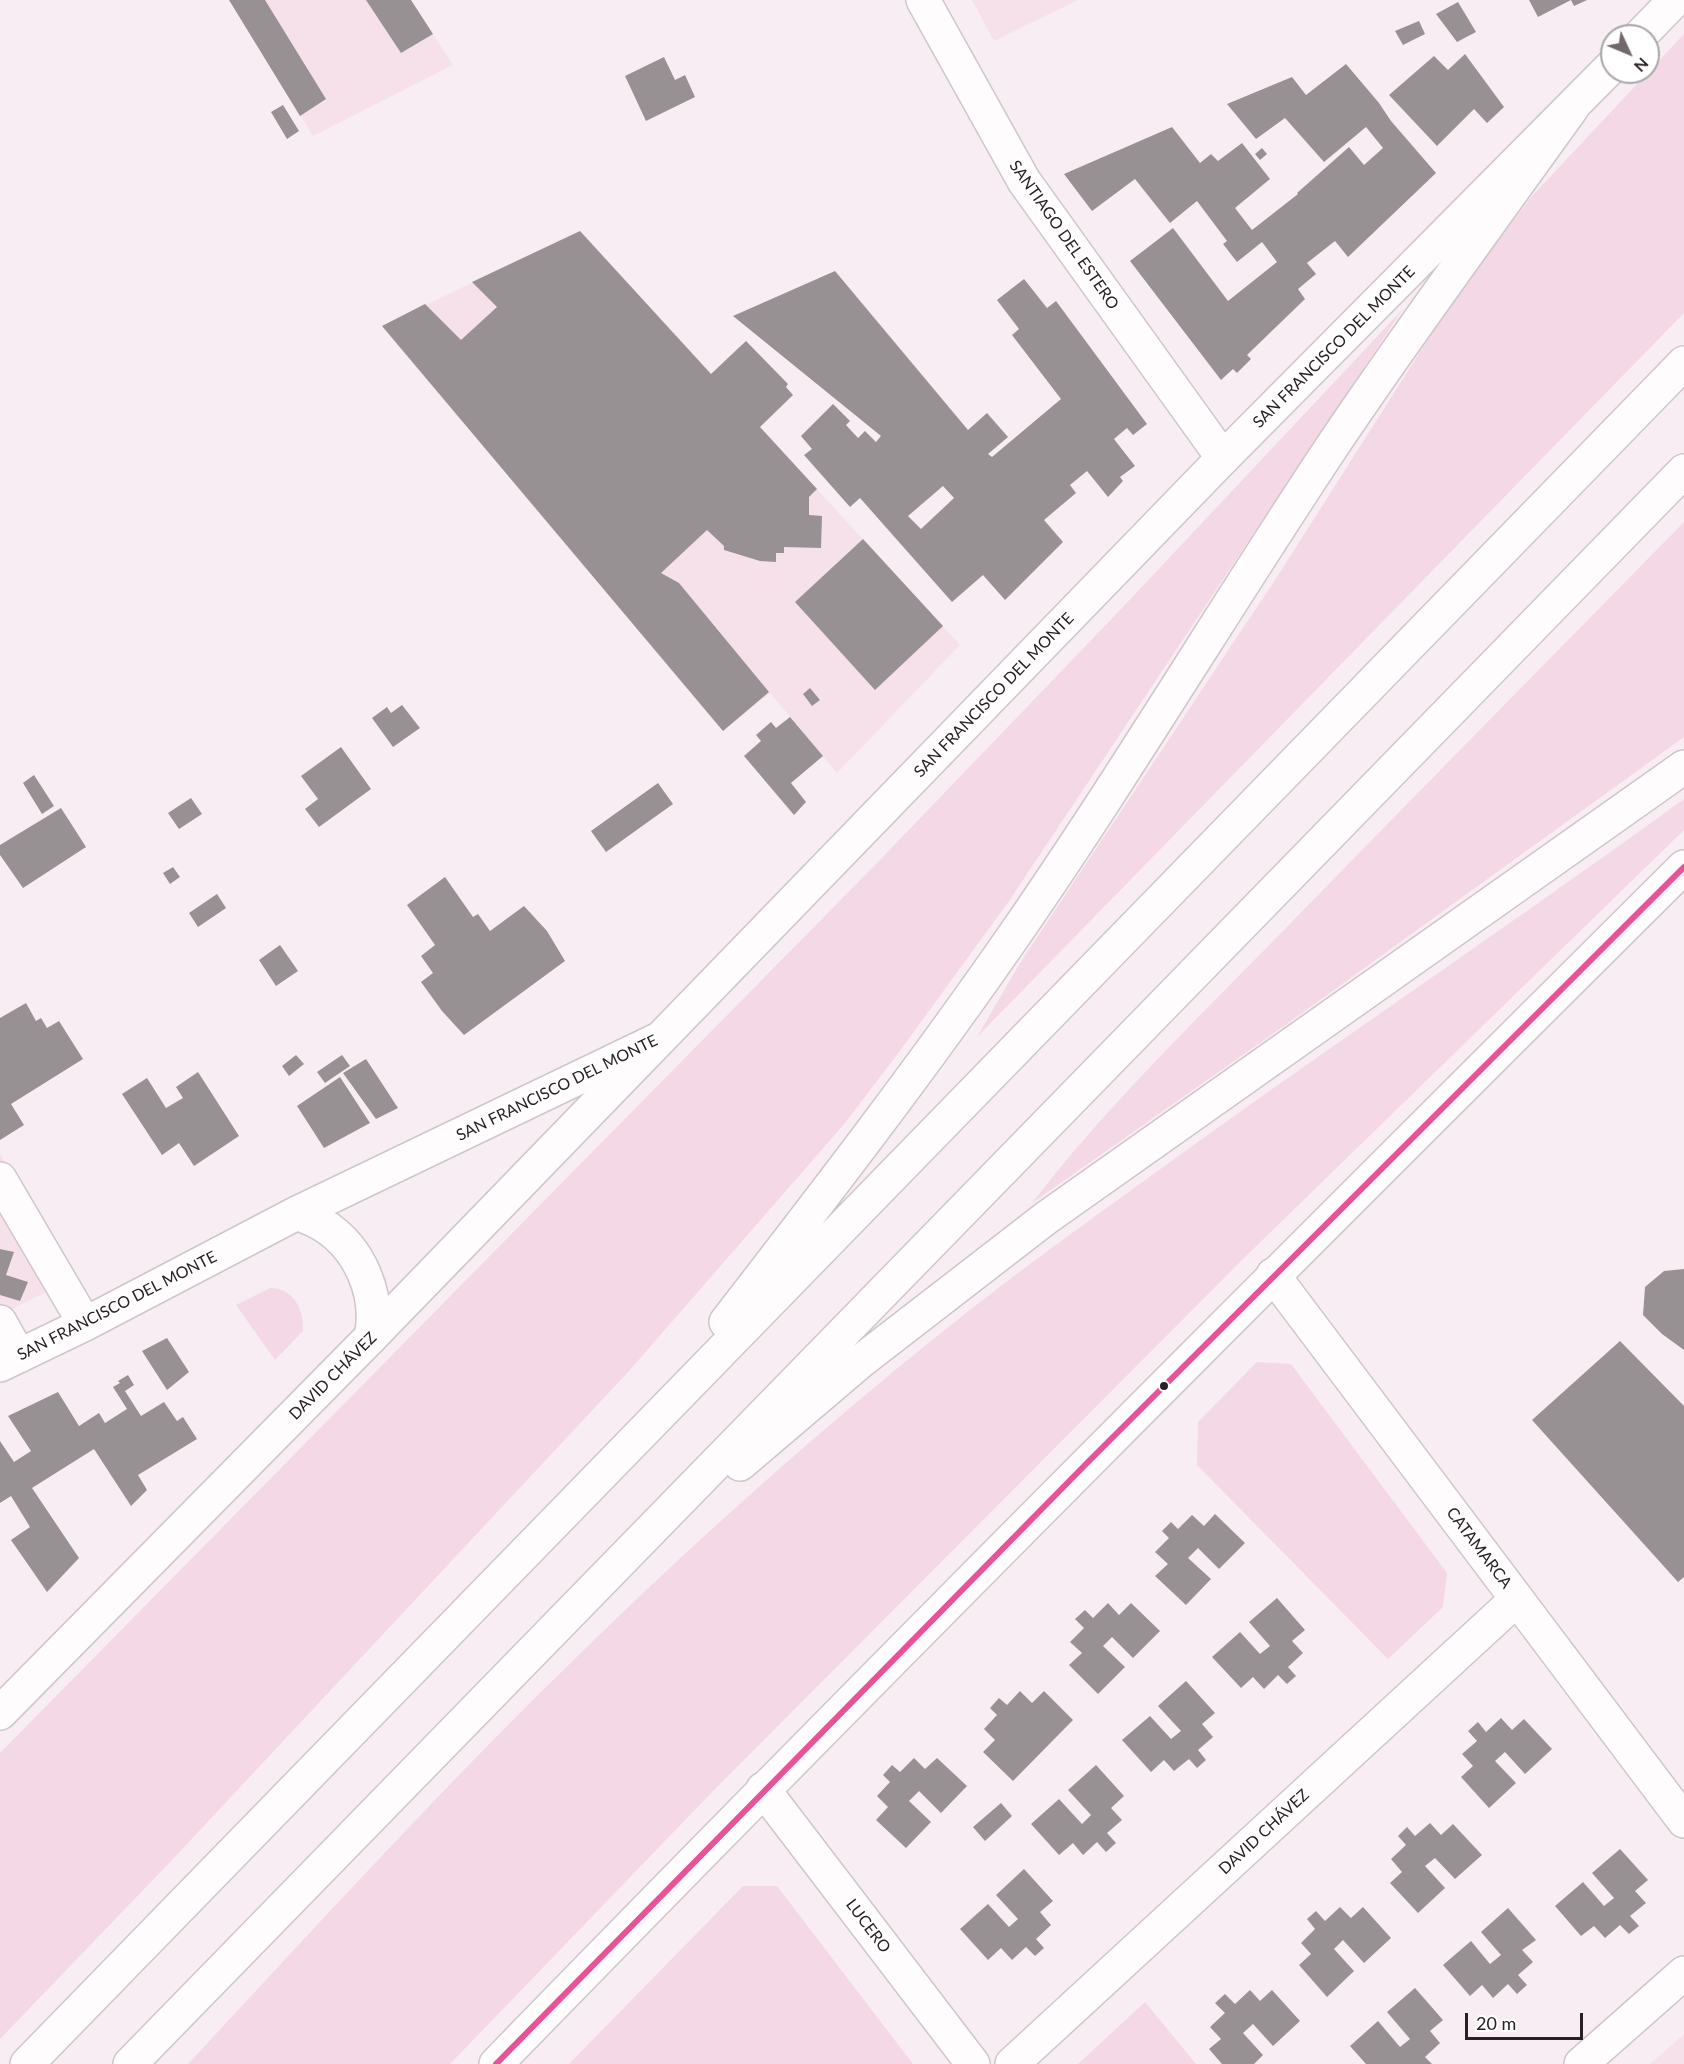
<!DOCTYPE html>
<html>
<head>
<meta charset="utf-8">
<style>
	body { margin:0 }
	#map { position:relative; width:1684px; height:2064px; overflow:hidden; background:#f8edf2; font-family:Lato,sans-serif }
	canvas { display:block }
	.north { position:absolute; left:1600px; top:24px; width:60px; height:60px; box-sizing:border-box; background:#fff; border:2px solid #a9a6a7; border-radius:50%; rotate:134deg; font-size:16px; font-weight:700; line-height:24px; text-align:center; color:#282024 }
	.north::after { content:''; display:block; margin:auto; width:21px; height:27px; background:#71686c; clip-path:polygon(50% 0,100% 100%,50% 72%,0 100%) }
	.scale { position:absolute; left:1465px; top:2013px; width:118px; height:27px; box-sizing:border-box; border:3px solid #282024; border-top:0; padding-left:8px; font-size:18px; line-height:21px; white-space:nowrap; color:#282024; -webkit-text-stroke:4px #fff; paint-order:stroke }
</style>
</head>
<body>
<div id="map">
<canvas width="1684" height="2064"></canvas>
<div class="north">N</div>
<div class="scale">20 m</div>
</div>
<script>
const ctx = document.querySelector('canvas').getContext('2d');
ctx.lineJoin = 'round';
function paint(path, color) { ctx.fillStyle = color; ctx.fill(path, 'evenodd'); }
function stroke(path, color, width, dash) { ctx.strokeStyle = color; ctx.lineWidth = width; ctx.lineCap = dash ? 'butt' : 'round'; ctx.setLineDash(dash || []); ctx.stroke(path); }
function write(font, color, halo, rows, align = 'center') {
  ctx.font = font + ' Lato,sans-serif'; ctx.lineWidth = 6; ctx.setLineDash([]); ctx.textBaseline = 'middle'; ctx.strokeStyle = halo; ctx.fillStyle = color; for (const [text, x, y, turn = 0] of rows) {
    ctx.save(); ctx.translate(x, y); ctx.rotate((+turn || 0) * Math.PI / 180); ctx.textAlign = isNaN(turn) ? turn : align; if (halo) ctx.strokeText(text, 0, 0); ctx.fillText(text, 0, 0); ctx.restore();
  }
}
paint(new Path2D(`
	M 230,0 L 411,0 L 453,65 L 313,136 Z
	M 972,0 L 1078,0 L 994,41 Z
	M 580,231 L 960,645 L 837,773 L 770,693 L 723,731 L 382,326 Z
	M 0,1154 L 75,1278 L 0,1315 Z
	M 1684,2034 L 1684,2064 L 1650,2064 Z`), '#f6e1eb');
paint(new Path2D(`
	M 1684,34 L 1684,313 L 977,1037 L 1020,963 L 1277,577 L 1462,286 L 1533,195 Z
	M 1403,309 L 1009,901 L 899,1052 L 845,1123 L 629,1371 L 172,1860 L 0,2039 L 0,1753 L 878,862 L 1122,608 Z
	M 1684,522 L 1684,737 L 1291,1021 L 1032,1203 C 1106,1107 1194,1022 1279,935 C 1413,797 1549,660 1684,522 Z
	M 1684,799 L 1684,830 L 1245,1257 L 716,1788 L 450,2064 L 188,2064 C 320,1922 451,1778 591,1643 C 704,1533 823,1427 946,1329 C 1023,1267 1104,1210 1184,1152 C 1349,1033 1519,919 1684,799 Z
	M 270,1288 C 294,1288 304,1310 303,1331 L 275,1360 L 236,1305 Z
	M 1257,1362 L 1291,1364 L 1447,1573 L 1443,1607 L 1388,1659 L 1197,1465 L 1198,1422 Z
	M 743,1886 L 777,1886 L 913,2064 L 569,2064 Z
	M 1145,2002 L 1196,2064 L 1078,2064 Z`), '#f4d8e5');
paint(new Path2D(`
	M 229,0 L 265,0 L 326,99 L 300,116 Z
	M 366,0 L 411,0 L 433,34 L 401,53 Z
	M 1529,0 L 1587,0 L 1574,6 L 1571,0 L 1538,17 Z
	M 1458,2 L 1476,32 L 1457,42 L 1436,14 Z
	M 1419,21 L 1425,34 L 1403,45 L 1395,31 Z
	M 1465,54 L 1504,107 L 1487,123 L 1474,109 L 1437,146 L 1389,95 L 1434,56 L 1448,70 Z
	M 664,57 L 675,80 L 685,75 L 695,97 L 646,121 L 625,76 Z
	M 1346,64 L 1379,103 L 1391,121 L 1436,173 L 1348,257 L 1335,241 L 1307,263 L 1316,274 L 1298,289 L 1305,299 L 1247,355 L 1251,359 L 1237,373 L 1233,369 L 1221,380 L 1130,261 L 1173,228 L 1228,301 L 1277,262 L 1262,242 L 1237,262 L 1223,244 L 1227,241 L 1197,201 L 1170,223 L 1135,179 L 1092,211 L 1064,174 L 1172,127 L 1200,163 L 1211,154 L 1218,161 L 1242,143 L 1270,179 L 1235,208 L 1252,230 L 1298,194 L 1297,193 L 1349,147 L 1364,165 L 1383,148 L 1366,127 L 1324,162 L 1285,118 L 1256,139 L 1227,104 L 1292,77 L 1306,95 Z
	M 283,105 L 299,131 L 287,139 L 271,112 Z
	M 1262,148 L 1267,154 L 1260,160 L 1255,154 Z
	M 580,231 L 711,374 L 746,341 L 788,384 L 786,387 L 793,395 L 760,427 L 817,489 L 809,497 L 809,515 L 822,516 L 821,548 L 784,547 L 784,553 L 776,553 L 776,562 L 760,561 L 724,550 L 724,546 L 707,530 L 661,573 L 679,583 L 769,692 L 723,731 L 382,326 L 425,304 L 461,340 L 497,307 L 472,282 Z
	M 835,271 L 968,430 L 987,413 L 1008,437 L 988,454 L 992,457 L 1061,399 L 1012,335 L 1019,329 L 997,300 L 1024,279 L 1047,308 L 1056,301 L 1147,424 L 1133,435 L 1127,428 L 1114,439 L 1135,466 L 1120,477 L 1123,481 L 1108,497 L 1087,471 L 1070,485 L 1076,493 L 1044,520 L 1063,542 L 1005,600 L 983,575 L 952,602 L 860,498 L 850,507 L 804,455 L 812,449 L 801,436 L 833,404 L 850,421 L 846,425 L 858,438 L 865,431 L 876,442 L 881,436 L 733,316 ZM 943,486 L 954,498 L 921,529 L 908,516 Z
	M 863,539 L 943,626 L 875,690 L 795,602 Z
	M 810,688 L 820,700 L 812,706 L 803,694 Z
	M 402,705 L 420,728 L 393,747 L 372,718 L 387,707 L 391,713 Z
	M 790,717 L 823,756 L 791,783 L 806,802 L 794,815 L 744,756 L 761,741 L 756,735 L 771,722 L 776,728 Z
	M 341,747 L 371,789 L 319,827 L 305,809 L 318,799 L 301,776 Z
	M 34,775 L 54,806 L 42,814 L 23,783 Z
	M 658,783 L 673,804 L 606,852 L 591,831 Z
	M 191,798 L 202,814 L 179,829 L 168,813 Z
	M 61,808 L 86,847 L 23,888 L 0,855 L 0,845 Z
	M 173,867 L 180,877 L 170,884 L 163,873 Z
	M 445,877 L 473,917 L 478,914 L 490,931 L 524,906 L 547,931 L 565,961 L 464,1035 L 442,1011 L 421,982 L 433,973 L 421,956 L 435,945 L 407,905 Z
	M 217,894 L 226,908 L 198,927 L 189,913 Z
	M 280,945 L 298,971 L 276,986 L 259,960 Z
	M 26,1003 L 36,1021 L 41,1018 L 47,1028 L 59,1021 L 83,1059 L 11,1104 L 24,1125 L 0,1140 L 0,1018 Z
	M 296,1055 L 304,1064 L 289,1076 L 282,1066 Z
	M 342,1055 L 350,1066 L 325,1083 L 317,1072 Z
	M 366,1059 L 398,1108 L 376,1119 L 343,1073 Z
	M 198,1072 L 239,1136 L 194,1166 L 179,1143 L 162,1155 L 122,1094 L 147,1078 L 166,1108 L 183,1098 L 176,1087 Z
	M 340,1077 L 370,1123 L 324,1148 L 297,1106 Z
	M 0,1249 L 14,1252 L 6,1275 L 28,1282 L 20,1301 L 0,1295 Z
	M 1684,1269 L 1684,1350 L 1662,1334 L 1643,1315 L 1645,1287 L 1664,1271 Z
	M 167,1338 L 189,1372 L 167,1390 L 142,1351 Z
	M 1620,1341 L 1684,1406 L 1684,1577 L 1678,1582 L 1532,1420 Z
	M 128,1375 L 134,1385 L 125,1391 L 141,1416 L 164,1402 L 177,1421 L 183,1417 L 197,1439 L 138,1475 L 147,1490 L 131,1506 L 94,1449 L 32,1488 L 79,1558 L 47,1592 L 11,1540 L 30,1527 L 11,1496 L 0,1503 L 0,1441 L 14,1462 L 31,1451 L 8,1416 L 58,1392 L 79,1426 L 99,1413 L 105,1423 L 127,1409 L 113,1387 L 120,1383 L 118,1381 Z
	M 1215,1514 L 1245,1543 L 1219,1569 L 1198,1548 L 1188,1558 L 1211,1579 L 1186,1605 L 1155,1576 L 1168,1564 L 1155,1552 L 1169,1538 L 1162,1531 L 1171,1522 L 1178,1529 L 1192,1515 L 1204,1526 Z
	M 1277,1598 L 1305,1630 L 1292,1641 L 1303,1653 L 1288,1667 L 1296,1676 L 1287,1684 L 1278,1675 L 1264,1689 L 1253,1677 L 1241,1688 L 1212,1657 L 1240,1632 L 1260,1654 L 1270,1646 L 1249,1622 Z
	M 1108,1603 L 1119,1615 L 1131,1603 L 1160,1631 L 1133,1658 L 1112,1637 L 1103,1646 L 1125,1667 L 1098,1694 L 1069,1665 L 1082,1653 L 1070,1642 L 1084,1628 L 1075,1619 L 1085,1610 L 1093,1618 Z
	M 1186,1681 L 1215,1713 L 1202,1724 L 1213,1737 L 1198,1750 L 1206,1760 L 1197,1768 L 1189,1759 L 1174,1771 L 1164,1760 L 1151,1772 L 1122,1740 L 1150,1716 L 1171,1739 L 1181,1731 L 1158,1706 Z
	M 1020,1691 L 1032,1703 L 1044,1691 L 1073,1720 L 1013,1781 L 983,1752 L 995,1740 L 984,1729 L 997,1715 L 990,1708 L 999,1698 L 1007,1705 Z
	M 1501,1718 L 1512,1730 L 1524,1719 L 1552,1749 L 1525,1774 L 1505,1752 L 1495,1761 L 1516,1783 L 1489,1808 L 1461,1777 L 1473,1766 L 1462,1754 L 1477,1741 L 1468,1731 L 1478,1722 L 1486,1732 Z
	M 914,1758 L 925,1769 L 937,1758 L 967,1786 L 941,1813 L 919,1791 L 909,1801 L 931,1822 L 906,1848 L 876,1820 L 888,1807 L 877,1796 L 890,1782 L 883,1775 L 892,1765 L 900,1772 Z
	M 1096,1765 L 1124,1796 L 1111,1808 L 1122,1820 L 1107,1833 L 1116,1843 L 1106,1852 L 1097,1842 L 1083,1855 L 1073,1843 L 1059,1855 L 1031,1824 L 1059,1799 L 1082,1824 L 1091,1815 L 1068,1790 Z
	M 1001,1803 L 1012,1816 L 985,1841 L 973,1827 Z
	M 1430,1823 L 1441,1835 L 1453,1824 L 1482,1855 L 1455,1879 L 1435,1858 L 1425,1866 L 1445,1888 L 1418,1913 L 1390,1883 L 1402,1872 L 1391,1859 L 1406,1845 L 1398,1836 L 1407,1827 L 1415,1836 Z
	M 1620,1849 L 1648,1880 L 1635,1891 L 1646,1903 L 1630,1916 L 1639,1926 L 1629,1934 L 1620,1925 L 1605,1938 L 1594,1926 L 1581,1936 L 1555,1906 L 1583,1882 L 1604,1906 L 1614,1898 L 1592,1873 Z
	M 1024,1869 L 1053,1901 L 1040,1912 L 1051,1925 L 1036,1939 L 1044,1948 L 1035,1956 L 1026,1947 L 1012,1960 L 1001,1948 L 988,1960 L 960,1929 L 988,1904 L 1009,1927 L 1018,1919 L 996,1895 Z
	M 1340,1907 L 1351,1918 L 1363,1907 L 1391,1938 L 1364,1963 L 1343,1940 L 1334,1949 L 1354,1971 L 1327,1997 L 1299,1965 L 1311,1954 L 1301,1943 L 1315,1929 L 1307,1919 L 1316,1911 L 1325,1921 Z
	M 1508,1908 L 1536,1940 L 1522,1950 L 1533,1962 L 1518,1975 L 1527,1985 L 1517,1994 L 1508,1984 L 1493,1998 L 1482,1985 L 1470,1996 L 1443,1965 L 1471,1941 L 1490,1964 L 1501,1955 L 1481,1932 Z
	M 1415,1988 L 1443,2020 L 1430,2031 L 1440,2043 L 1425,2057 L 1432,2064 L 1366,2064 L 1350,2046 L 1378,2021 L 1400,2047 L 1410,2039 L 1387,2012 Z
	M 1250,1990 L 1260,2001 L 1272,1990 L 1300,2021 L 1273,2046 L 1253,2024 L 1243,2033 L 1263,2055 L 1254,2064 L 1222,2064 L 1209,2049 L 1221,2039 L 1210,2027 L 1225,2013 L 1215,2003 L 1225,1994 L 1235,2004 Z`), '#989194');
const street = new Path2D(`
	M 923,0 L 1024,181 L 1223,458
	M 0,1179 L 85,1324
	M 297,1213 C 306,1217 315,1220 323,1225 C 360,1248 380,1295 371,1337
	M 1273,1275 L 1684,1821
	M 0,1322 L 19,1356
	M 0,1365 L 85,1324 L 297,1213 L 657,1040
	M 763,1789 L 973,2064
	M 1012,2064 L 1517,1599
	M 1581,2064 L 1684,1973`);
const secondary = new Path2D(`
	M 1640,36 L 1675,0
	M 0,1713 L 371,1337 L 1223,458 L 1612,66
	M 496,2064 C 888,1661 1285,1264 1684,867`);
const highway = new Path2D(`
	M 726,1322 C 825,1194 923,1067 1015,934 C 1125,775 1224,609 1331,448 C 1408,333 1491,221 1572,108
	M 740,1464 L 861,1361 L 1046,1218 L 1684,767
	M 27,2064 L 1684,363
	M 130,2064 L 1684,471`);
stroke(street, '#cec6ca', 36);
stroke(secondary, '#cec6ca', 36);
stroke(highway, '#cec6ca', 36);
stroke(street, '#fefcfd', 33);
stroke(secondary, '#fefcfd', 33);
stroke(highway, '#fefcfd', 33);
stroke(new Path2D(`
	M 496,2064 L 1087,1463 L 1684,867`), '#e95297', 6);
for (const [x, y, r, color] of [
	[1164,1386,5,"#282024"]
]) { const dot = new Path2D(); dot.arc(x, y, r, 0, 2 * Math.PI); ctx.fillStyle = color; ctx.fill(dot); stroke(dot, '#fff', 2); }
write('16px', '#282024', '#fff', [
	["SANTIAGO DEL ESTERO",1064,235,55],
	["SAN FRANCISCO DEL MONTE",1334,347,-45],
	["SAN FRANCISCO DEL MONTE",994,695,-46],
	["SAN FRANCISCO DEL MONTE",557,1088,-26],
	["SAN FRANCISCO DEL MONTE",117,1306,-27],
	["DAVID CHÁVEZ",333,1376,-45],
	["CATAMARCA",1479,1548,53],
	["DAVID CHÁVEZ",1264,1832,-43],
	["LUCERO",868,1926,53]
]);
</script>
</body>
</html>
